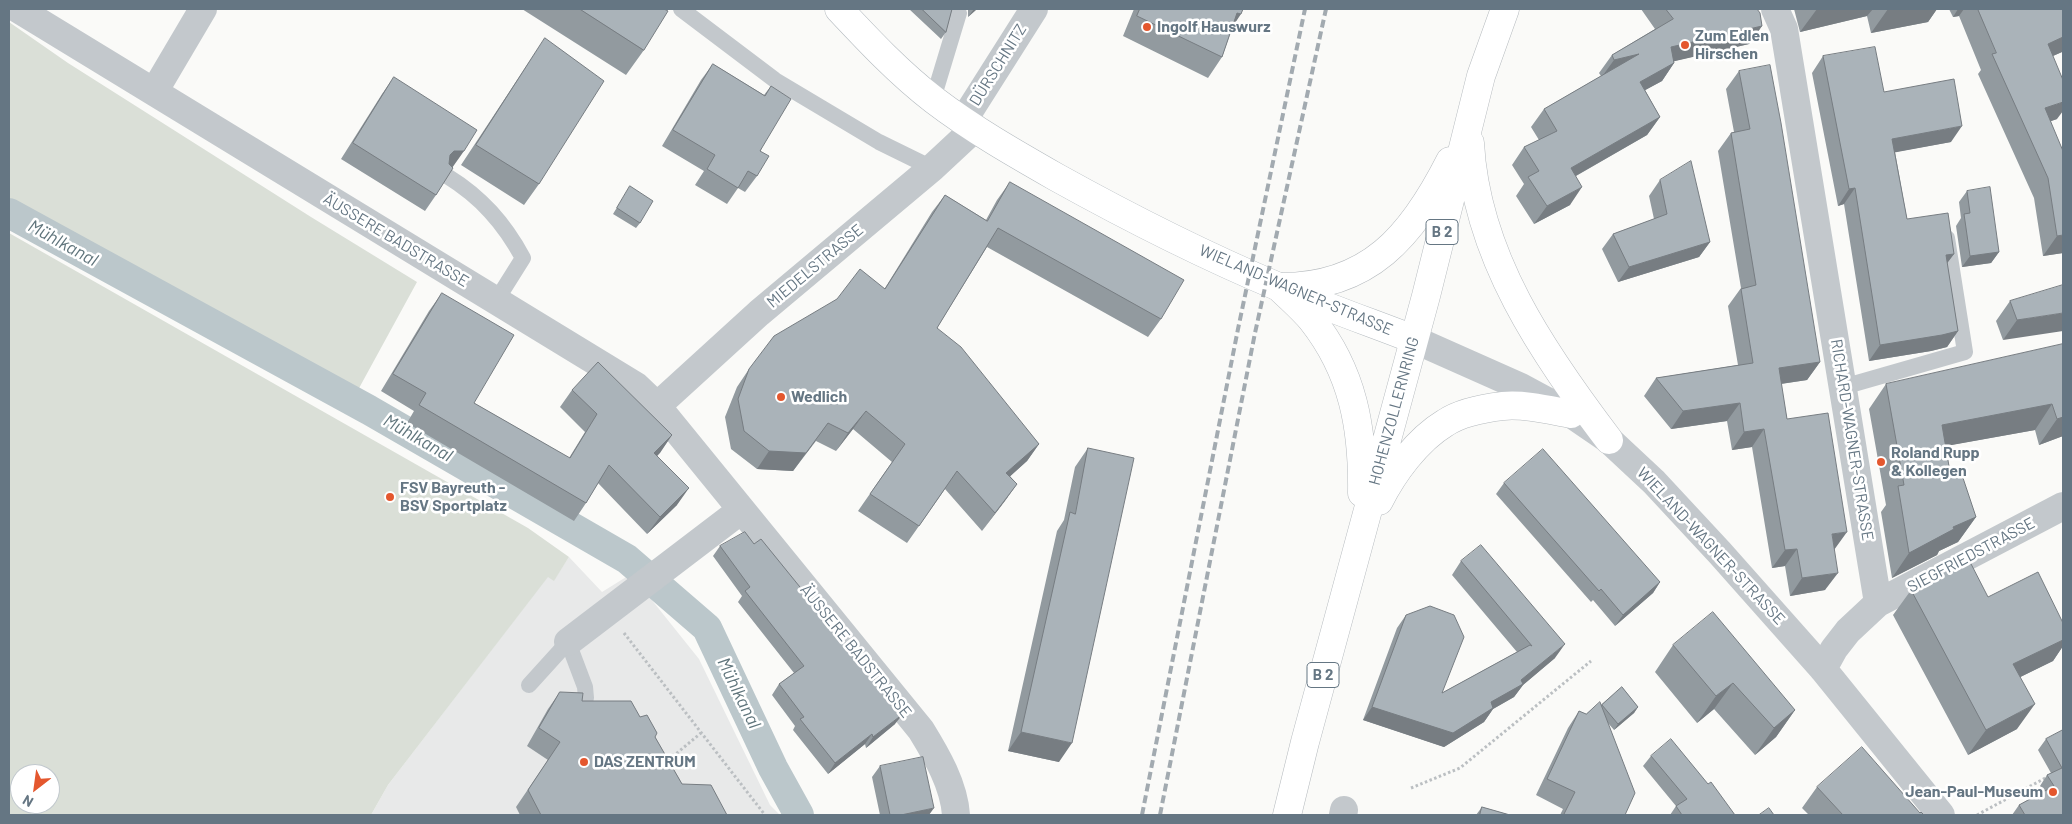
<!DOCTYPE html>
<html>
<head>
<meta charset="utf-8">
<style>
	body { margin:0 }
	#map { position:relative; width:2072px; height:824px; overflow:hidden; background:#fafaf8; font-family:Barlow,sans-serif }
	canvas { display:block }
	.frame { position:absolute; inset:0; border:10px solid #657683; pointer-events:none }
	.north { position:absolute; left:10px; top:764px; width:50px; height:50px; box-sizing:border-box; background:#fff; border:1px solid #c1c8cd; border-radius:50%; rotate:210deg; font-size:14px; font-weight:700; line-height:20px; text-align:center; color:#657683 }
	.north::after { content:''; display:block; margin:auto; width:18px; height:22px; background:#e4572e; clip-path:polygon(50% 0,100% 100%,50% 72%,0 100%) }
</style>
</head>
<body>
<div id="map">
<canvas width="2072" height="824"></canvas>
<div class="frame"></div>
<div class="north">N</div>
</div>
<script>
const ctx = document.querySelector('canvas').getContext('2d');
ctx.lineJoin = 'round';
function paint(path, color) { ctx.fillStyle = color; ctx.fill(path, 'evenodd'); }
function stroke(path, color, width, dash) { ctx.strokeStyle = color; ctx.lineWidth = width; ctx.lineCap = dash ? 'butt' : 'round'; ctx.setLineDash(dash || []); ctx.stroke(path); }
function write(font, color, halo, rows, align = 'center') {
  ctx.font = font + ' Barlow,sans-serif'; ctx.lineWidth = 5; ctx.setLineDash([]); ctx.textBaseline = 'middle'; ctx.strokeStyle = halo; ctx.fillStyle = color; for (const [text, x, y, turn = 0] of rows) {
    ctx.save(); ctx.translate(x, y); ctx.rotate((+turn || 0) * Math.PI / 180); ctx.textAlign = isNaN(turn) ? turn : align; if (halo) ctx.strokeText(text, 0, 0); ctx.fillText(text, 0, 0); ctx.restore();
  }
}
paint(new Path2D(`
	M 569,557 L 602,592 L 631,574 L 699,659 L 770,805 L 780,815 L 371,815 L 388,785 L 548,576 L 554,580 Z`), '#e8e9e9');
paint(new Path2D(`
	M 9,22 L 68,63 L 311,217 L 417,282 L 358,390 L 34,218 L 9,203 Z
	M 9,233 L 528,528 L 569,557 L 554,581 L 548,577 L 388,785 L 371,815 L 9,815 ZM 20,774 L 50,774 L 50,804 L 20,804 Z`), '#dadfd7');
stroke(new Path2D(`
	M 9,213 L 369,410 L 627,559 L 707,628 L 773,768 L 799,815`), '#bbc7cb', 30);
const secondary = new Path2D(`
	M 839,9 C 869,41 899,73 934,100 C 972,129 1014,153 1056,177 C 1128,217 1203,255 1279,287 C 1323,306 1369,322 1413,339`);
const primary = new Path2D(`
	M 1470,143 C 1476,256 1543,353 1609,440
	M 1279,287 C 1290,298 1302,308 1312,320 C 1353,372 1363,428 1362,493
	M 1279,287 C 1369,288 1412,236 1450,161
	M 1379,501 C 1393,473 1417,440 1445,423 C 1460,413 1485,408 1503,406 C 1525,404 1549,410 1571,414
	M 1287,815 L 1305,742 L 1426,296 L 1481,76 L 1505,9`);
stroke(secondary, '#b3babf', 29);
stroke(primary, '#b5babe', 29);
stroke(new Path2D(`
	M 624,633 L 765,815
	M 665,763 L 701,733
	M 1411,788 L 1460,768 L 1591,661
	M 1977,815 L 2049,776`), '#bbbfc2', 3, [2.5, 2.5]);
stroke(new Path2D(`
	M 681,9 L 775,80 L 879,142 L 932,168
	M 933,99 L 959,13 L 954,9
	M 447,176 C 481,197 504,223 523,258 L 496,301
	M 1843,387 L 1965,352 L 1947,238
	M 529,685 L 568,642 L 585,687 L 586,698`), '#c3c8cc', 16);
stroke(new Path2D(`
	M 18,9 L 636,386 L 657,406 L 921,730 C 937,756 954,785 956,815
	M 1775,9 L 1784,29 L 1878,603
	M 154,92 L 203,9
	M 963,121 L 1034,9
	M 1413,339 L 1521,387 L 1571,414 L 1609,440 L 1654,482 L 1720,553 L 1823,669 L 1941,815
	M 657,406 L 759,313 L 932,168 L 975,128
	M 568,642 L 740,511
	M 1823,669 L 1834,649 L 1848,631 L 1878,603 L 2063,506
	M 1343,815 L 1344,810`), '#c3c8cc', 28);
stroke(secondary, '#fff', 28);
stroke(primary, '#fff', 28);
stroke(new Path2D(`
	M 1142,815 L 1238,329 L 1305,9
	M 1160,815 L 1255,333 L 1326,9`), '#a2aab0', 4, [8, 4]);
paint(new Path2D(`
	M 522,9 L 664,9 L 644,50 L 626,75 Z
	M 909,9 L 952,9 L 946,32 L 941,39 Z
	M 968,9 L 977,9 L 968,17 Z
	M 1134,9 L 1243,9 L 1233,26 L 1222,57 L 1208,78 L 1123,36 Z
	M 1641,9 L 1757,9 L 1762,26 L 1749,44 L 1674,61 L 1674,63 L 1662,81 L 1645,90 L 1660,117 L 1647,135 L 1576,176 L 1570,205 L 1534,224 L 1516,196 L 1524,184 L 1512,165 L 1524,147 L 1539,140 L 1531,127 L 1544,109 L 1601,76 L 1599,73 L 1612,55 L 1655,29 Z
	M 1794,9 L 1937,9 L 1928,22 L 1871,33 L 1867,16 L 1800,32 Z
	M 1949,9 L 2063,9 L 2063,50 L 2062,52 L 2053,56 L 2057,119 L 2051,121 L 2063,253 L 2043,256 L 2034,198 L 1978,74 L 1981,70 L 1959,16 L 1953,17 Z
	M 545,38 L 539,184 L 524,205 L 461,165 L 531,59 Z
	M 1823,56 L 1884,92 L 1951,142 L 1895,152 L 1907,219 L 1954,254 L 1947,263 L 1958,331 L 1947,347 L 1931,351 L 1869,361 L 1844,204 L 1838,206 L 1812,73 Z
	M 713,64 L 764,95 L 771,86 L 757,176 L 745,192 L 738,188 L 727,204 L 695,185 L 704,171 L 662,146 L 701,80 Z
	M 1739,71 L 1820,362 L 1807,380 L 1781,384 L 1787,419 L 1834,550 L 1825,590 L 1790,596 L 1785,566 L 1772,568 L 1752,447 L 1732,450 L 1727,421 L 1671,429 L 1644,396 L 1656,378 L 1738,365 L 1728,306 L 1741,288 L 1718,151 L 1731,133 L 1734,132 L 1726,89 Z
	M 394,77 L 452,167 L 436,195 L 425,211 L 341,159 L 382,94 Z
	M 1660,180 L 1710,242 L 1699,257 L 1618,282 L 1602,249 L 1613,234 L 1654,219 L 1649,196 Z
	M 1010,182 L 1161,319 L 1148,337 L 987,247 L 937,328 L 1039,444 L 1027,461 L 1010,476 L 1017,484 L 982,531 L 945,489 L 907,543 L 858,511 L 892,462 L 853,429 L 836,451 L 816,441 L 793,471 L 757,469 L 731,449 L 725,417 L 737,387 L 749,369 L 885,288 L 932,212 L 945,195 L 986,220 L 997,200 Z
	M 630,186 L 640,223 L 636,228 L 613,214 Z
	M 1967,191 L 1999,252 L 1991,263 L 1962,267 L 1956,226 L 1961,218 L 1959,202 Z
	M 2056,288 L 2003,340 L 1996,321 L 2010,301 Z
	M 442,293 L 474,403 L 569,458 L 585,432 L 560,407 L 572,390 L 672,435 L 657,456 L 677,505 L 647,534 L 598,483 L 586,503 L 574,521 L 407,423 L 414,411 L 381,391 L 429,311 Z
	M 2063,344 L 2063,436 L 2039,445 L 2035,430 L 1945,446 L 1950,472 L 1976,517 L 1958,542 L 1939,551 L 1937,555 L 1892,578 L 1881,512 L 1886,505 L 1869,409 L 1886,384 Z
	M 1088,448 L 1059,762 L 1008,751 L 1057,531 L 1064,520 L 1075,467 Z
	M 1504,483 L 1660,582 L 1653,593 L 1615,626 L 1593,600 L 1591,602 L 1496,494 Z
	M 754,544 L 895,724 L 866,748 L 865,744 L 828,774 L 793,730 L 795,726 L 772,695 L 779,684 L 794,673 L 738,602 L 742,596 L 713,556 L 720,546 Z
	M 1461,561 L 1555,658 L 1523,685 L 1514,697 L 1493,709 L 1484,722 L 1444,747 L 1363,720 L 1397,628 L 1406,615 L 1442,693 L 1517,652 L 1452,575 Z
	M 1914,586 L 1988,597 L 2063,623 L 2063,646 L 2053,661 L 2020,677 L 2017,729 L 1968,755 L 1893,615 Z
	M 1673,645 L 1795,710 L 1776,737 L 1755,755 L 1714,709 L 1697,723 L 1655,672 Z
	M 1622,687 L 1638,707 L 1634,713 L 1614,730 L 1608,723 L 1625,815 L 1560,815 L 1563,809 L 1536,795 L 1568,728 L 1579,711 L 1586,714 L 1601,705 Z
	M 560,692 L 582,701 L 640,717 L 655,737 L 682,784 L 727,815 L 520,815 L 516,807 L 548,760 L 527,746 L 548,709 Z
	M 2063,730 L 2063,815 L 2012,815 L 2019,805 L 2043,792 L 2040,786 L 2047,775 L 2051,773 L 2038,750 L 2046,739 Z
	M 1651,756 L 1708,784 L 1735,815 L 1670,815 L 1676,806 L 1643,766 Z
	M 880,766 L 929,815 L 880,815 L 872,777 Z
	M 1817,787 L 1920,813 L 1924,815 L 1809,815 L 1802,808 Z
	M 1482,807 L 1510,815 L 1476,815 Z`), '#929a9f');
paint(new Path2D(`
	M 974,9 L 977,9 L 968,17 Z
	M 1817,9 L 1873,9 L 1867,16 L 1800,32 Z
	M 1888,9 L 1937,9 L 1928,22 L 1871,33 Z
	M 1958,9 L 1964,9 L 1959,16 L 1953,17 Z
	M 1237,13 L 1241,14 L 1227,35 Z
	M 1762,26 L 1749,44 L 1658,65 L 1671,47 Z
	M 2063,37 L 2063,50 L 2062,52 L 2034,64 L 2048,44 Z
	M 1639,54 L 1601,78 L 1614,60 Z
	M 1674,63 L 1662,81 L 1627,100 L 1640,82 Z
	M 2063,102 L 2063,111 L 2057,119 L 2031,128 L 2045,108 Z
	M 1660,117 L 1647,135 L 1558,186 L 1571,168 Z
	M 1962,126 L 1951,142 L 1881,155 L 1892,139 Z
	M 454,151 L 464,151 L 452,168 L 438,171 L 450,155 Z
	M 1582,187 L 1570,205 L 1534,224 L 1547,206 Z
	M 1855,188 L 1844,204 L 1838,206 L 1849,189 Z
	M 2063,235 L 2063,253 L 2043,256 L 2057,236 Z
	M 1710,242 L 1699,257 L 1618,282 L 1629,267 Z
	M 1999,252 L 1991,263 L 1962,267 L 1970,256 Z
	M 1954,254 L 1942,270 L 1946,255 Z
	M 2063,313 L 2063,331 L 2003,340 L 2017,320 Z
	M 1958,331 L 1947,347 L 1931,351 L 1869,361 L 1880,345 Z
	M 1820,362 L 1807,380 L 1766,386 L 1779,368 Z
	M 1740,403 L 1727,421 L 1671,429 L 1683,411 Z
	M 2052,404 L 2035,430 L 1924,450 L 1942,425 Z
	M 866,411 L 853,429 L 836,451 L 848,433 Z
	M 2063,417 L 2063,436 L 2039,445 L 2057,419 Z
	M 828,423 L 793,471 L 757,469 L 769,451 Z
	M 1764,429 L 1752,447 L 1732,450 L 1744,432 Z
	M 672,435 L 660,453 L 642,471 L 654,453 Z
	M 1039,444 L 1027,461 L 994,491 L 1006,473 Z
	M 1017,484 L 1005,501 L 982,531 L 995,513 Z
	M 689,488 L 677,505 L 647,534 L 660,517 Z
	M 1976,517 L 1958,542 L 1939,551 L 1937,555 L 1892,578 L 1909,553 L 1953,527 Z
	M 1847,532 L 1834,550 L 1832,534 Z
	M 1797,549 L 1785,566 L 1772,568 L 1785,550 Z
	M 1838,573 L 1825,590 L 1790,596 L 1802,578 Z
	M 1660,582 L 1653,593 L 1615,626 L 1623,615 Z
	M 2063,640 L 2063,646 L 2053,661 L 1996,689 L 2013,664 Z
	M 1565,644 L 1555,658 L 1523,685 L 1514,697 L 1493,709 L 1484,722 L 1444,747 L 1363,720 L 1372,707 L 1491,702 L 1521,680 Z
	M 1733,683 L 1714,709 L 1697,723 L 1716,696 Z
	M 2035,704 L 2017,729 L 1968,755 L 1986,730 Z
	M 1638,707 L 1634,713 L 1614,730 L 1618,724 Z
	M 1795,710 L 1776,737 L 1755,755 L 1774,728 Z
	M 903,714 L 895,724 L 866,748 L 873,737 Z
	M 1021,732 L 1072,743 L 1059,762 L 1008,751 Z
	M 872,734 L 865,744 L 828,774 L 835,763 Z
	M 934,808 L 929,815 L 901,815 Z`), '#777d82');
const building = new Path2D(`
	M 580,9 L 664,9 L 668,11 L 644,50 Z
	M 922,9 L 952,9 L 946,32 Z
	M 1140,9 L 1243,9 L 1241,14 L 1237,13 L 1222,57 L 1137,16 Z
	M 1666,9 L 1757,9 L 1760,13 L 1762,26 L 1671,47 L 1674,63 L 1640,82 L 1660,117 L 1571,168 L 1582,187 L 1547,206 L 1528,177 L 1539,171 L 1524,147 L 1557,131 L 1544,109 L 1639,54 L 1614,60 L 1612,55 L 1673,19 Z
	M 1978,9 L 2063,9 L 2063,37 L 2048,44 L 2063,80 L 2063,102 L 2045,108 L 2063,151 L 2063,235 L 2057,236 L 2048,178 L 1992,54 L 1996,53 Z
	M 545,38 L 604,81 L 539,184 L 476,145 Z
	M 1875,47 L 1884,92 L 1954,79 L 1962,126 L 1892,139 L 1907,219 L 1948,213 L 1954,254 L 1946,255 L 1958,331 L 1942,335 L 1880,345 L 1855,188 L 1849,189 L 1823,56 Z
	M 713,64 L 765,96 L 771,86 L 791,99 L 760,151 L 769,156 L 757,176 L 748,171 L 738,188 L 707,169 L 715,155 L 673,130 Z
	M 1770,65 L 1781,123 L 1820,362 L 1779,368 L 1787,419 L 1828,413 L 1847,532 L 1832,534 L 1838,573 L 1802,578 L 1797,549 L 1785,550 L 1764,429 L 1744,432 L 1740,403 L 1683,411 L 1656,378 L 1753,363 L 1741,289 L 1756,285 L 1731,133 L 1750,129 L 1739,71 Z
	M 394,77 L 477,130 L 464,151 L 454,151 L 450,155 L 449,164 L 453,168 L 436,195 L 353,143 Z
	M 1691,161 L 1710,242 L 1629,267 L 1613,234 L 1667,214 L 1660,180 Z
	M 1010,182 L 1184,280 L 1161,319 L 998,228 L 937,328 L 961,347 L 1039,444 L 1006,473 L 1017,484 L 995,513 L 957,471 L 919,526 L 870,494 L 905,444 L 866,411 L 848,433 L 828,423 L 806,453 L 769,451 L 744,431 L 738,399 L 749,369 L 774,336 L 837,299 L 860,269 L 885,289 L 945,195 L 987,221 Z
	M 630,186 L 653,201 L 640,223 L 617,208 Z
	M 1990,187 L 1999,252 L 1970,256 L 1964,214 L 1970,213 L 1967,191 Z
	M 2063,285 L 2063,313 L 2017,320 L 2010,301 Z
	M 442,293 L 514,335 L 474,403 L 570,458 L 597,414 L 572,390 L 598,362 L 672,435 L 654,453 L 689,488 L 660,517 L 609,465 L 586,503 L 419,405 L 426,393 L 393,374 Z
	M 2063,344 L 2063,417 L 2057,419 L 2052,404 L 1942,425 L 1950,472 L 1960,469 L 1976,517 L 1953,527 L 1954,529 L 1909,553 L 1898,486 L 1904,485 L 1886,384 Z
	M 1088,448 L 1134,458 L 1072,743 L 1021,732 L 1070,512 L 1075,514 Z
	M 1543,449 L 1660,582 L 1623,615 L 1601,589 L 1599,591 L 1504,483 Z
	M 745,532 L 754,544 L 761,539 L 903,714 L 873,737 L 872,734 L 835,763 L 800,719 L 804,717 L 779,684 L 804,666 L 745,591 L 750,587 L 720,546 Z
	M 1481,545 L 1565,644 L 1521,680 L 1523,684 L 1491,702 L 1493,708 L 1453,733 L 1372,707 L 1406,615 L 1430,606 L 1454,615 L 1464,637 L 1442,693 L 1530,645 L 1532,646 L 1461,561 Z
	M 1968,558 L 1988,597 L 2038,572 L 2063,623 L 2063,640 L 2013,664 L 2035,704 L 1986,730 L 1911,590 L 1915,588 L 1914,586 Z
	M 1713,612 L 1795,710 L 1774,728 L 1733,683 L 1716,696 L 1673,645 Z
	M 1622,687 L 1638,707 L 1618,724 L 1602,705 Z
	M 560,692 L 583,693 L 582,701 L 631,701 L 640,717 L 647,715 L 657,733 L 655,737 L 682,784 L 711,785 L 727,815 L 541,815 L 528,790 L 560,742 L 539,728 Z
	M 1600,702 L 1635,793 L 1625,815 L 1566,815 L 1564,814 L 1575,792 L 1547,779 L 1579,711 L 1586,714 Z
	M 2063,730 L 2063,815 L 2025,815 L 2019,805 L 2054,786 L 2047,775 L 2062,768 L 2046,739 Z
	M 1671,739 L 1708,784 L 1711,782 L 1735,815 L 1682,815 L 1676,806 L 1687,799 L 1651,756 Z
	M 1862,747 L 1920,813 L 1921,812 L 1924,815 L 1843,815 L 1817,787 Z
	M 923,757 L 934,808 L 901,815 L 890,815 L 880,766 Z
	M 1482,807 L 1510,815 L 1480,815 Z
	M 1769,808 L 1774,815 L 1759,815 Z`);
paint(building, '#aab3b9');
stroke(building, '#777d82', 1);
for (const [x, y, r, color] of [
	[1147,27,5,"#e4572e"],
	[1685,45,5,"#e4572e"],
	[781,397,5,"#e4572e"],
	[1881,462,5,"#e4572e"],
	[390,497,5,"#e4572e"],
	[584,762,5,"#e4572e"],
	[2053,792,5,"#e4572e"]
]) { const dot = new Path2D(); dot.arc(x, y, r, 0, 2 * Math.PI); ctx.fillStyle = color; ctx.fill(dot); stroke(dot, '#fff', 2); }
for (const [x, y, w] of [
	[1442,232,32],
	[1323,675,32]
]) { const box = new Path2D(); box.roundRect(x - w / 2, y - 12.5, w, 25, 4); ctx.fillStyle = '#fff'; ctx.fill(box); stroke(box, '#657683', 1); }
write('bold 15px', '#657683', null, [
	["B 2",1442,232],
	["B 2",1323,675]
]);
write('bold 16px', '#657683', '#fff', [
	["Ingolf Hauswurz",1157,27],
	["Zum Edlen",1695,36],
	["Hirschen",1695,54],
	["Wedlich",791,397],
	["Roland Rupp",1891,453],
	["& Kollegen",1891,471],
	["FSV Bayreuth -",400,488],
	["BSV Sportplatz",400,506],
	["DAS ZENTRUM",594,762],
	["Jean-Paul-Museum",2043,792,"right"]
], 'left');
write('16px', '#657683', '#fff', [
	["DÜRSCHNITZ",998,65,-58],
	["ÄUSSERE BADSTRASSE",396,240,31],
	["MIEDELSTRASSE",815,266,-40],
	["WIELAND-WAGNER-STRASSE",1296,290,23],
	["HOHENZOLLERNRING",1394,411,-75],
	["RICHARD-WAGNER-STRASSE",1852,440,81],
	["WIELAND-WAGNER-STRASSE",1711,546,47],
	["SIEGFRIEDSTRASSE",1971,555,-28],
	["ÄUSSERE BADSTRASSE",856,651,51]
]);
write('italic 18px', '#60757c', '#fff', [
	["Mühlkanal",63,243,29],
	["Mühlkanal",418,438,30],
	["Mühlkanal",739,693,64]
]);
</script>
</body>
</html>
